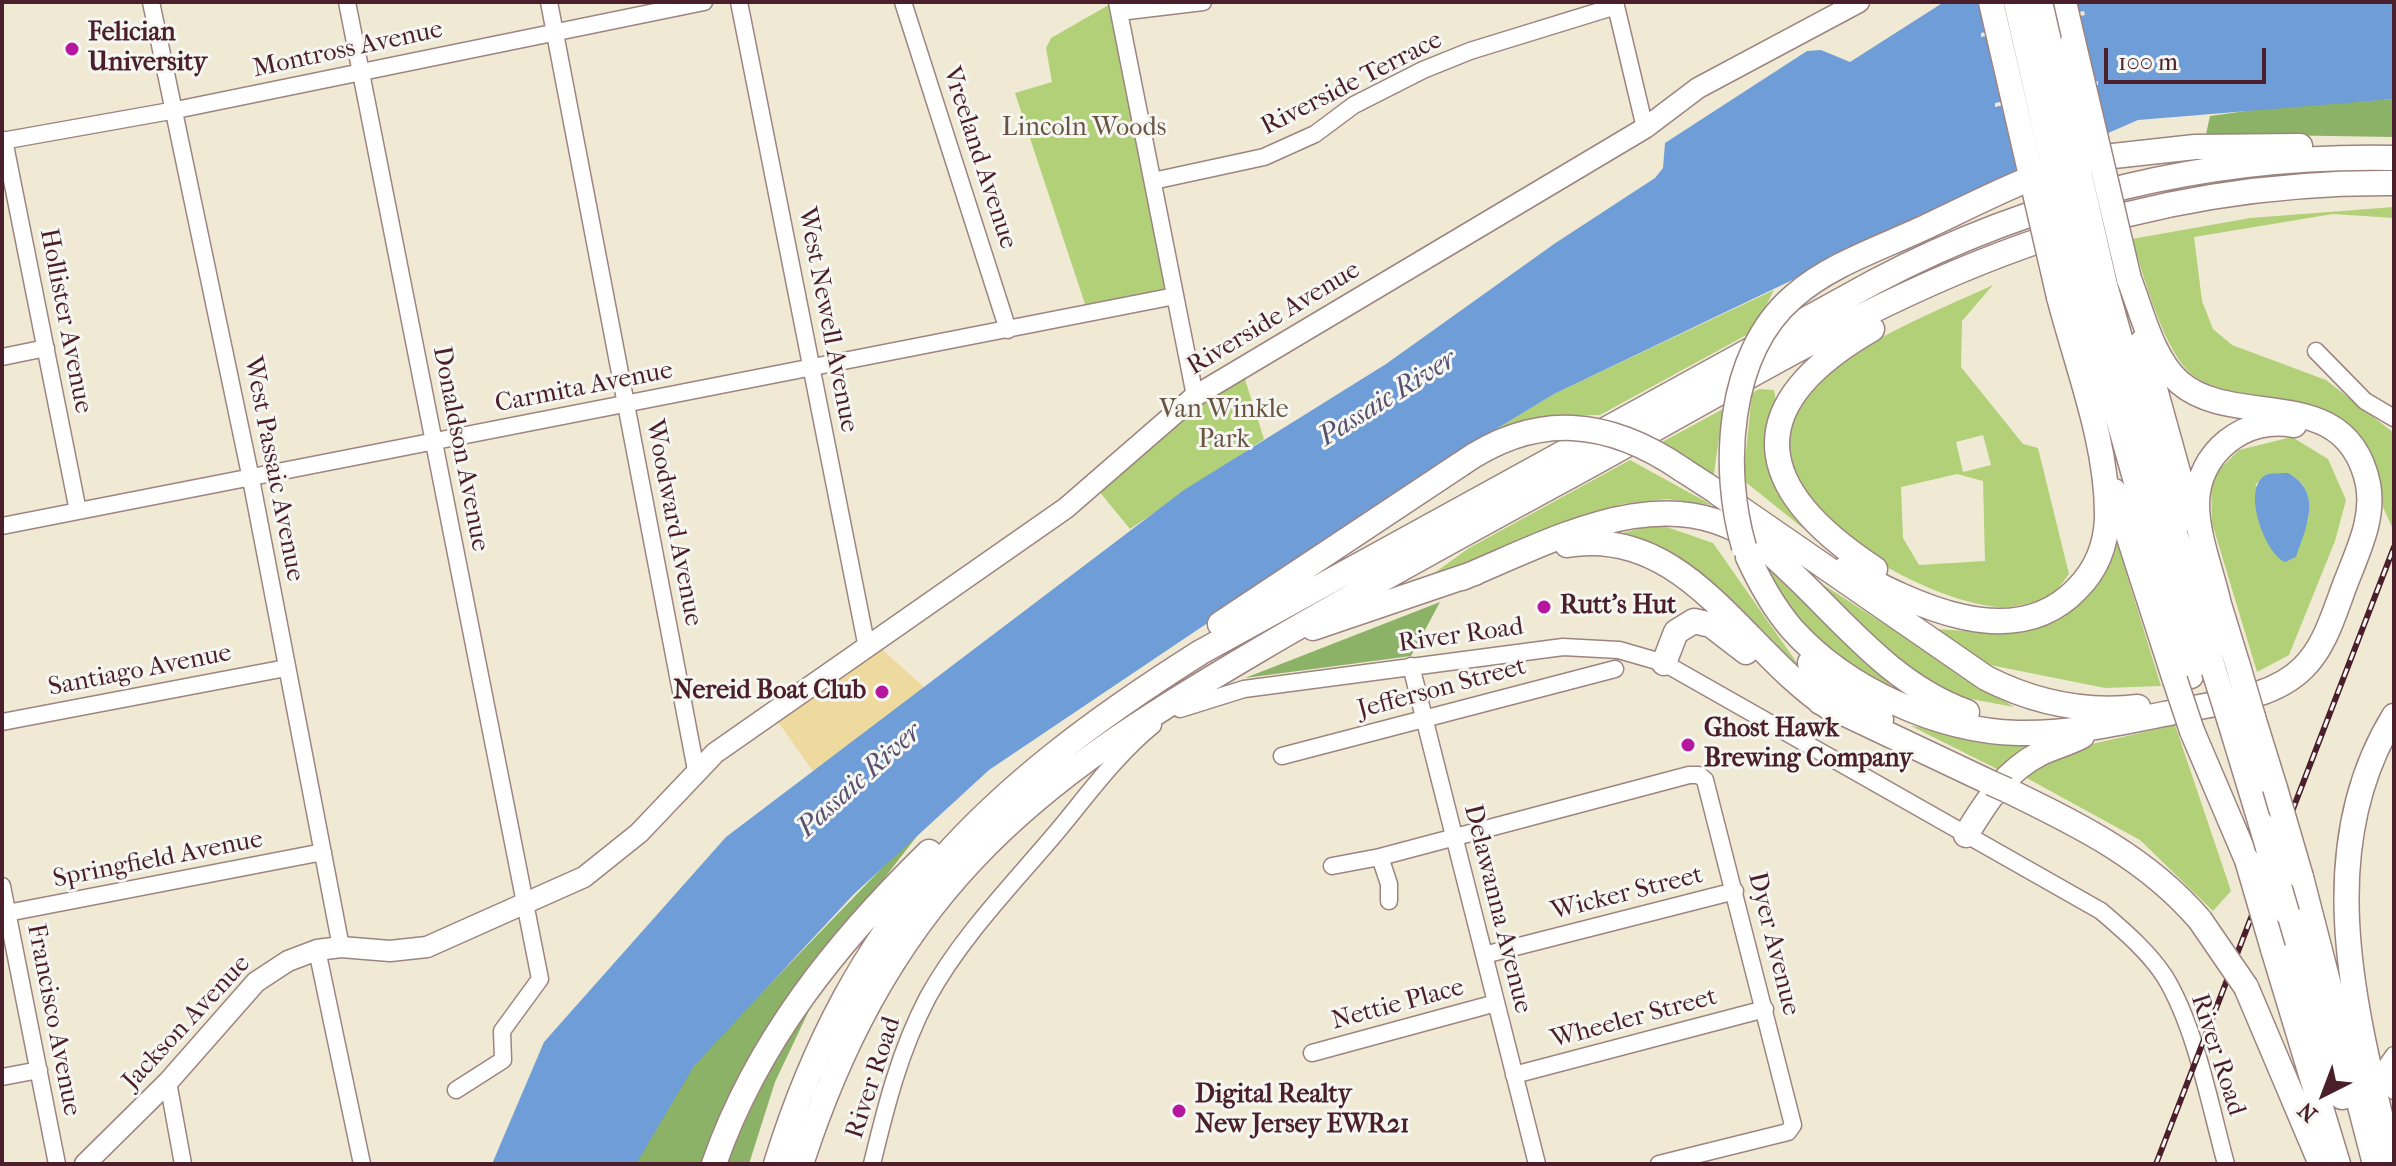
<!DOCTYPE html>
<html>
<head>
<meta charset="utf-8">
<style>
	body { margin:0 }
	#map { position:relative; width:2396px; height:1166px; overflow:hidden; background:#f0ead5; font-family:"IM FELL French Canon",serif }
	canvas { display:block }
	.frame { position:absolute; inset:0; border:4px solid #4a1f2b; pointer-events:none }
	.north { position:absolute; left:2284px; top:1054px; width:80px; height:80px; -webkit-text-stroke:6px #f6f6f2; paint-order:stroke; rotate:222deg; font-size:22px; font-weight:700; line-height:32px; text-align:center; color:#4a1f2b }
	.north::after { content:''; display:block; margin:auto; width:28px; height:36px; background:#4a1f2b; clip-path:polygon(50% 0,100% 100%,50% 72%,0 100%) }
	.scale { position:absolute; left:2104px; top:48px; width:162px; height:36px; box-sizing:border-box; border:4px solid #4a1f2b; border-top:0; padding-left:10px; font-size:24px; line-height:28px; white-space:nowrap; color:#4a1f2b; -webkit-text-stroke:6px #f6f6f2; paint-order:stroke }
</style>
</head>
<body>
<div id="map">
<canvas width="2396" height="1166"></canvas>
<div class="frame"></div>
<div class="north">N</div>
<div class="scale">100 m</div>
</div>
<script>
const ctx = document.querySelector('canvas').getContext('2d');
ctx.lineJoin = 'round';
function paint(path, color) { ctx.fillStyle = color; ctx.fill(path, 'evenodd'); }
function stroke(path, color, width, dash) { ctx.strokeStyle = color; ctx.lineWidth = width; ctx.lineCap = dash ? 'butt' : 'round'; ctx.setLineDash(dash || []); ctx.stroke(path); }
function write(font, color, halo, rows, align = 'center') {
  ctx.font = font + ' "IM FELL French Canon",serif'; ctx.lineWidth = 6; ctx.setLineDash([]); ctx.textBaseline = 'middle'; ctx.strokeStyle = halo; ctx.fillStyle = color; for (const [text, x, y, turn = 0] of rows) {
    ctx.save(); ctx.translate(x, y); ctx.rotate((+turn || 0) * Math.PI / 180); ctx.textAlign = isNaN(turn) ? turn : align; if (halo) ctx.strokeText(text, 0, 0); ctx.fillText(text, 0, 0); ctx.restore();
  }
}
paint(new Path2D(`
	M 1114,2 L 1167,289 L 1086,307 L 1015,93 L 1052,82 L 1046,48 L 1051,38 Z
	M 2394,207 L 2394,218 L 2333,214 L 2194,237 L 2202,301 L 2213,329 L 2232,345 L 2326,380 L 2394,433 L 2392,527 L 2383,507 L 2380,486 L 2322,410 C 2282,398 2233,399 2197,378 C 2165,359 2143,273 2132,239 L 2250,218 Z
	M 1993,285 L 1962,321 L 1961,367 L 2023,444 L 2038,448 L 2069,574 L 2051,598 C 2035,601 2014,609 1997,607 C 1918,599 1741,503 1798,403 C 1826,354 1942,309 1993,285 ZM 1983,435 L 1991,465 L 1963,472 L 1956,442 ZM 1957,474 L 1983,481 L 1985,561 L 1919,565 L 1903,538 L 1901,487 Z
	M 1774,290 L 1752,332 L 1600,415 L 1552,416 L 1493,431 L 1554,394 Z
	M 1243,373 L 1264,439 L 1130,529 L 1098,490 L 1170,424 Z
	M 1759,389 L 1774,390 L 1797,516 L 1814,537 L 1743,480 L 1752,393 Z
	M 1723,409 L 1713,480 L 1662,442 Z
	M 2292,437 L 2328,459 L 2346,500 L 2335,541 L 2289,655 L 2257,672 L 2212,523 L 2211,478 L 2239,450 ZM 2288,473 C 2310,485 2311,499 2308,522 L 2255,485 L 2267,474 Z
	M 1630,460 L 1712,505 L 1667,499 L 1622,504 L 1423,581 L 1469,548 Z
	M 1658,524 L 1713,543 L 1809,680 L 1683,564 L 1623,533 Z
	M 2117,543 L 2161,686 L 2105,688 L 1990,665 L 1922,628 C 1967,630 2032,642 2070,611 C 2086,597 2104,561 2117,543 Z
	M 1766,567 L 1900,694 C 1856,670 1773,621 1766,567 Z
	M 1808,575 L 2014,707 L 1944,694 L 1894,661 Z
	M 2175,725 L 2231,891 L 2213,911 L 2140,840 L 2023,776 L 2079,747 Z
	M 1911,726 L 2039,741 L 1999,770 Z`), '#b1d078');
paint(new Path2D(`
	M 2394,99 L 2394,137 L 2206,134 L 2210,116 L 2275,107 Z
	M 1440,602 L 1411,656 L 1245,678 Z
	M 934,814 L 852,920 L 775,1082 L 749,1164 L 633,1164 L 694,1063 Z`), '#8cb268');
paint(new Path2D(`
	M 875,643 L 933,695 L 820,781 L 776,719 Z`), '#eeda9e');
paint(new Path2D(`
	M 1944,2 L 2394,2 L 2394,99 L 2138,120 L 2012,175 L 1554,394 L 1493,431 L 989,770 L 854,894 L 694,1066 L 636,1164 L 492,1164 L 544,1042 L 726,837 L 1184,490 L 1386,364 L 1554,244 L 1655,178 L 1663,168 L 1665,143 L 1807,51 L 1821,50 L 1850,62 ZM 2084,11 L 2085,15 L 1981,37 L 1981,33 ZM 2098,81 L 2098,85 L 1995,107 L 1995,103 Z
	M 2288,473 C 2323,492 2307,526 2296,557 L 2285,562 C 2265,554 2239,485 2268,474 C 2274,473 2282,473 2288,473 Z`), '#6e9dd7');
const minor = new Path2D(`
	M 151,2 L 251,479 L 341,947
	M 347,2 L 540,979 L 502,1031 L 503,1060 L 456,1090
	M 549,2 L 696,770
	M 739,2 L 867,648
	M 903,2 L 1008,330
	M 1117,2 L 1195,396
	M 1615,2 L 1645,128
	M 1119,12 L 1203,2
	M 4,140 L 78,511
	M 2,141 L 176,110 L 704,2
	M 1153,181 L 1264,157 L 1315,134 L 1354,105 L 1423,70 L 1470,51 L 1616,6
	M 2316,351 L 2365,401 L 2394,418
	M 2,357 L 46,348
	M 2,526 L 1175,296
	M 1411,666 L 1537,1164
	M 1180,709 L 1244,689 L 1563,647 L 1619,650 L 1664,663 L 2101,911 C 2124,931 2148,951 2165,977 C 2196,1028 2210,1106 2226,1164
	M 2,722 L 286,668
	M 1282,756 L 1615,669
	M 1380,857 L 1389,884 L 1389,901
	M 1332,866 L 1380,857 L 1689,775 L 1699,775 L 1705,780 L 1793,1125 L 1788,1132 L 1659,1164
	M 2,886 L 57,1164
	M 2,914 L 323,852
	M 317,950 L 362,1164
	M 1484,955 L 1735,891
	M 1312,1053 L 1496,1003
	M 2394,1055 L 2387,1065 L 2394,1091
	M 1514,1075 L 1765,1009
	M 2,1077 L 39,1070
	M 168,1082 L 183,1164
	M 872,1164 C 886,1106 900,1050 928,997 C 961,937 1011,886 1055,834 C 1086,797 1116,755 1153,725`);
const major = new Path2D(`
	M 85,1164 L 168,1082 L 256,982 L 288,961 L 317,950 L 341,947 L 390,951 L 427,947 L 584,877 L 639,833 L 715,753 L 1066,508 L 1195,396 L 1645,128 L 1698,88 L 1859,2`);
const highway = new Path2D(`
	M 2064,2 L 2073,41
	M 2095,158 L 2195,147 L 2300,146
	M 2105,285 L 2214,671
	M 2082,291 L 2191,676
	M 1872,329 C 1737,407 1753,489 1875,569
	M 2142,342 L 2191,519
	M 1683,470 L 1731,501
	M 2114,491 L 2175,680
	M 1718,493 L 1986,678 C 2033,702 2085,713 2138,707
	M 1567,545 C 1688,525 1745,655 1833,710
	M 1748,557 C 1760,583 1774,608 1792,629 C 1846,689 1938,731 2018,733 C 2073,734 2125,722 2179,711 C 2220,702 2272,699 2303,668 C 2327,645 2336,606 2348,577 C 2360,546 2374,517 2368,484 C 2346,380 2235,431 2179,382 C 2152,358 2142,312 2129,279
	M 1846,568 C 1912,603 2013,656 2077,589 C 2096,570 2106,545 2107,518 C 2108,444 2077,367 2059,297
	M 1462,578 C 1555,540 1669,473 1762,546 C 1830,602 1881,681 1967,712
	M 2214,588 L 2238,666
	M 2218,600 C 2211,570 2197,535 2197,504 C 2197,453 2245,415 2294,425
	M 1220,624 L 1461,464
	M 1313,628 L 1475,573
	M 1664,663 L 1676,632 L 1694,621 L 1711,625 L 1746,652
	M 1810,663 L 1838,689 L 1881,720
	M 1820,702 L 1991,783
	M 2253,717 L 2275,788
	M 2230,722 L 2261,824
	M 2192,731 L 2247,860
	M 2007,790 C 2079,825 2147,858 2200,920
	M 1966,835 C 1986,802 2005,771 2041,753 C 2054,747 2069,743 2082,736
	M 2301,877 L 2375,1164
	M 2287,913 L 2342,1097
	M 2273,949 L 2338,1164
	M 2246,987 L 2321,1164
	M 714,1164 C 757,1041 837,942 929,852
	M 776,1164 C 853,916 985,788 1201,652 L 1874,282 C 2035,197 2211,154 2394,158
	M 801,1164 C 838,1050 890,947 973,859 C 1054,773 1155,711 1257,651 C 1361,590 1467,532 1574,474 C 1728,390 1880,293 2047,238 C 2159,200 2276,182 2394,183
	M 2392,1164 C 2357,1018 2309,854 2394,716`);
stroke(minor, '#9d8480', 19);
stroke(major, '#9d8480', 23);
stroke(highway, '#9d8480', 27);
stroke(minor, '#fff', 16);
stroke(major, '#fff', 20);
stroke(highway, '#fff', 24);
const rail = new Path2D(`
	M 2156,1164 L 2394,547`);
stroke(rail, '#4a1f2b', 6);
stroke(rail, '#f6f6f2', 3, [9]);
const highwayBridge = new Path2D(`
	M 1991,2 L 2059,297
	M 2016,2 L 2082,291
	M 2040,2 L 2105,285
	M 2073,41 L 2129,279
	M 1461,464 C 1537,411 1609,419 1683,470
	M 1744,547 C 1721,469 1727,354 1793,297 C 1831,263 1887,246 1932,224 C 1985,199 2037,171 2095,158
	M 2238,666 L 2253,717
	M 2214,671 L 2230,722
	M 2175,680 L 2192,731
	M 1991,783 L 2007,790
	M 2275,788 L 2301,877
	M 2261,824 L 2287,913
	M 2247,860 L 2273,949
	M 2200,920 L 2246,987`);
stroke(highwayBridge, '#9d8480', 27, []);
stroke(highwayBridge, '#fff', 24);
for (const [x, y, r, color] of [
	[72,49,8,"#b5179e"],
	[1544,607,8,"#b5179e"],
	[882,692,8,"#b5179e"],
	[1688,745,8,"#b5179e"],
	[1179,1111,8,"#b5179e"]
]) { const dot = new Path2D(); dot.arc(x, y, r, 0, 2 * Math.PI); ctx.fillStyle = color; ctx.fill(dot); stroke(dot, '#f6f6f2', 3); }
write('bold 26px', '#4a1f2b', '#f6f6f2', [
	["Felician",88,34],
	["University",88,64],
	["Rutt's Hut",1560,607],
	["Nereid Boat Club",866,692,"right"],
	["Ghost Hawk",1704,730],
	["Brewing Company",1704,760],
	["Digital Realty",1195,1096],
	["New Jersey EWR21",1195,1126]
], 'left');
write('26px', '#4a1f2b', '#f6f6f2', [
	["Montross Avenue",348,50,-12],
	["Riverside Terrace",1352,84,-27],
	["Vreeland Avenue",979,158,72],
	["Riverside Avenue",1274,319,-31],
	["West Newell Avenue",827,320,79],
	["Hollister Avenue",65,321,79],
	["Carmita Avenue",584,388,-11],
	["Donaldson Avenue",460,449,79],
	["West Passaic Avenue",273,469,79],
	["Woodward Avenue",673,523,79],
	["River Road",1461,636,-8],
	["Santiago Avenue",140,671,-11],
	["Jefferson Street",1442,689,-15],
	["Springfield Avenue",158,860,-11],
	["Wicker Street",1627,894,-14],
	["Delawanna Avenue",1497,909,76],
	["Dyer Avenue",1773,944,76],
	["Nettie Place",1398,1005,-15],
	["Wheeler Street",1634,1019,-15],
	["Francisco Avenue",53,1020,79],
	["Jackson Avenue",187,1023,-47],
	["River Road",2217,1055,72],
	["River Road",874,1078,-72]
]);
write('26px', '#695442', '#f6f6f2', [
	["Lincoln Woods",1084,129],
	["Van Winkle",1224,411],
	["Park",1224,441]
]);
write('italic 28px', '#585170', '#f6f6f2', [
	["Passaic River",1388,399,-32],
	["Passaic River",860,781,-42]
]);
</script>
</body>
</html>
